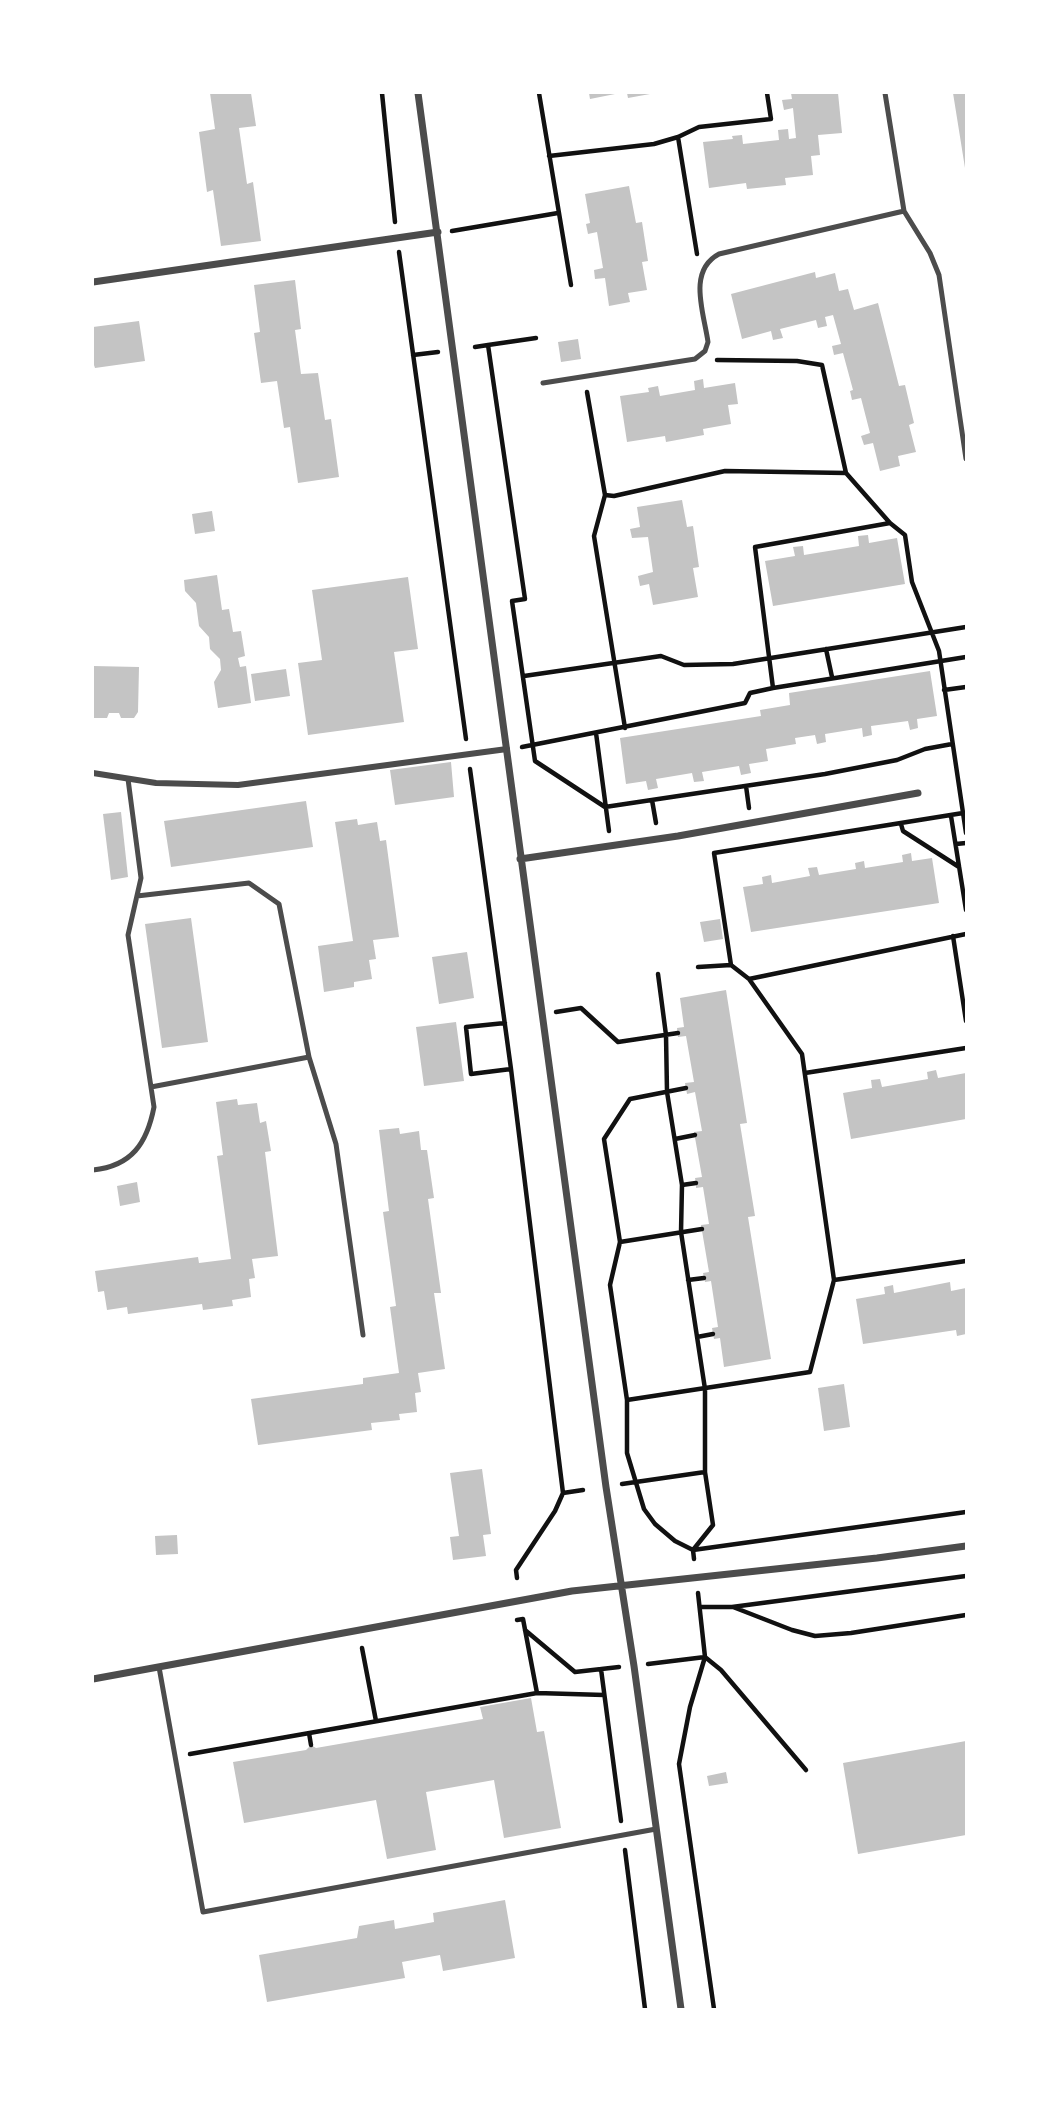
<!DOCTYPE html>
<html>
<head>
<meta charset="utf-8">
<style>
	body { margin:0 }
	#map { position:relative; width:1059px; height:2102px; overflow:hidden; background:#fff; font-family:Helvetica,sans-serif }
	canvas { display:block }
	.frame { position:absolute; inset:0; border:94px solid #fff; pointer-events:none }
</style>
</head>
<body>
<div id="map">
<canvas width="1059" height="2102"></canvas>
<div class="frame"></div>
</div>
<script>
const ctx = document.querySelector('canvas').getContext('2d');
ctx.lineJoin = 'round';
function paint(path, color) { ctx.fillStyle = color; ctx.fill(path, 'evenodd'); }
function stroke(path, color, width, dash) { ctx.strokeStyle = color; ctx.lineWidth = width; ctx.lineCap = dash ? 'butt' : 'round'; ctx.setLineDash(dash || []); ctx.stroke(path); }
paint(new Path2D(`
	M 210,93 L 251,93 L 256,126 L 239,128 L 247,184 L 253,182 L 261,241 L 221,246 L 213,190 L 207,192 L 199,132 L 215,129 Z
	M 589,93 L 615,93 L 615,94 L 590,99 Z
	M 627,93 L 650,93 L 650,94 L 628,98 Z
	M 791,93 L 838,93 L 842,133 L 818,135 L 820,155 L 811,156 L 813,175 L 785,178 L 786,185 L 747,189 L 746,183 L 709,188 L 703,142 L 733,139 L 732,136 L 742,135 L 743,144 L 779,140 L 778,130 L 788,129 L 789,139 L 796,138 L 793,108 L 784,110 L 782,100 L 792,99 Z
	M 953,93 L 966,93 L 966,167 L 965,168 Z
	M 629,186 L 636,223 L 642,222 L 648,261 L 642,262 L 647,290 L 628,293 L 630,302 L 609,306 L 605,278 L 595,279 L 594,270 L 603,268 L 597,232 L 588,234 L 586,224 L 590,223 L 585,194 Z
	M 815,272 L 816,278 L 835,273 L 839,291 L 848,289 L 854,310 L 878,303 L 899,386 L 905,385 L 914,423 L 909,425 L 916,452 L 898,456 L 900,466 L 880,471 L 873,443 L 864,445 L 861,436 L 870,433 L 861,398 L 852,400 L 850,391 L 853,390 L 843,353 L 834,355 L 832,346 L 841,344 L 833,315 L 825,317 L 827,326 L 818,328 L 816,320 L 780,329 L 783,338 L 773,340 L 771,331 L 742,339 L 731,294 Z
	M 295,280 L 301,329 L 295,330 L 301,374 L 318,373 L 325,420 L 331,419 L 339,477 L 298,483 L 290,427 L 284,428 L 277,381 L 261,383 L 254,333 L 260,332 L 254,285 Z
	M 139,321 L 145,361 L 95,368 L 93,362 L 93,327 Z
	M 578,339 L 581,359 L 561,362 L 558,342 Z
	M 703,379 L 704,388 L 735,383 L 738,404 L 728,405 L 731,424 L 703,429 L 704,435 L 666,442 L 665,436 L 627,442 L 620,396 L 649,392 L 648,388 L 658,386 L 660,396 L 695,390 L 694,381 Z
	M 682,500 L 687,527 L 693,526 L 699,567 L 693,568 L 698,597 L 653,605 L 649,584 L 640,586 L 638,576 L 653,572 L 648,537 L 632,538 L 630,529 L 640,527 L 637,507 Z
	M 212,511 L 215,531 L 195,534 L 192,514 Z
	M 868,535 L 869,543 L 897,538 L 905,584 L 773,606 L 765,561 L 795,556 L 793,547 L 803,546 L 804,555 L 859,546 L 858,536 Z
	M 217,575 L 222,610 L 229,609 L 233,632 L 241,631 L 245,656 L 238,658 L 240,667 L 246,666 L 251,703 L 218,708 L 214,682 L 221,670 L 220,659 L 210,649 L 209,637 L 199,626 L 196,603 L 185,591 L 184,580 Z
	M 408,577 L 418,649 L 394,652 L 404,722 L 308,735 L 298,663 L 322,660 L 312,590 Z
	M 93,666 L 139,667 L 138,712 L 134,718 L 121,718 L 119,713 L 109,713 L 107,718 L 93,718 Z
	M 286,669 L 290,696 L 255,701 L 251,674 Z
	M 930,671 L 937,716 L 917,719 L 918,728 L 910,730 L 908,721 L 871,726 L 872,735 L 863,737 L 862,728 L 825,734 L 826,742 L 817,744 L 815,735 L 795,738 L 796,744 L 766,749 L 768,761 L 749,764 L 751,773 L 741,775 L 739,766 L 702,772 L 704,781 L 694,782 L 692,773 L 656,779 L 658,788 L 648,790 L 646,781 L 626,784 L 620,738 L 761,716 L 760,710 L 790,705 L 789,693 Z
	M 451,762 L 454,797 L 395,805 L 390,770 Z
	M 306,801 L 313,847 L 171,867 L 164,821 Z
	M 121,812 L 128,877 L 111,880 L 103,814 Z
	M 357,819 L 358,825 L 377,822 L 380,841 L 386,840 L 399,937 L 373,940 L 376,959 L 369,960 L 372,979 L 354,982 L 354,987 L 324,992 L 318,946 L 353,941 L 335,822 Z
	M 911,853 L 912,861 L 932,858 L 939,903 L 751,932 L 743,887 L 763,884 L 762,877 L 771,875 L 772,883 L 810,876 L 808,868 L 817,867 L 819,875 L 856,869 L 855,863 L 864,861 L 865,868 L 903,862 L 902,855 Z
	M 191,918 L 208,1042 L 162,1048 L 145,924 Z
	M 720,919 L 723,939 L 704,942 L 700,922 Z
	M 467,952 L 474,998 L 439,1004 L 432,957 Z
	M 726,990 L 747,1123 L 740,1124 L 755,1216 L 748,1217 L 771,1359 L 724,1367 L 720,1338 L 714,1339 L 712,1328 L 718,1327 L 711,1281 L 705,1282 L 703,1273 L 709,1272 L 701,1225 L 709,1224 L 703,1187 L 696,1188 L 696,1183 L 695,1178 L 702,1177 L 694,1132 L 702,1131 L 695,1092 L 687,1094 L 686,1088 L 685,1083 L 694,1082 L 686,1036 L 678,1037 L 677,1028 L 684,1027 L 680,998 Z
	M 456,1022 L 464,1081 L 424,1086 L 416,1027 Z
	M 936,1070 L 938,1078 L 966,1073 L 966,1119 L 851,1139 L 843,1093 L 872,1088 L 871,1080 L 880,1079 L 882,1087 L 928,1079 L 927,1072 Z
	M 237,1099 L 238,1105 L 257,1103 L 260,1123 L 266,1121 L 271,1151 L 265,1152 L 278,1256 L 252,1259 L 255,1278 L 249,1279 L 251,1297 L 232,1300 L 233,1306 L 203,1310 L 202,1304 L 128,1314 L 127,1307 L 107,1310 L 104,1291 L 98,1292 L 95,1271 L 198,1257 L 199,1263 L 231,1259 L 217,1156 L 223,1155 L 216,1102 Z
	M 399,1128 L 400,1134 L 419,1131 L 421,1150 L 427,1150 L 434,1198 L 428,1199 L 441,1293 L 434,1293 L 445,1369 L 418,1373 L 421,1392 L 415,1393 L 417,1412 L 399,1414 L 400,1420 L 371,1423 L 372,1430 L 258,1445 L 251,1399 L 363,1384 L 363,1378 L 399,1373 L 390,1307 L 396,1306 L 383,1212 L 389,1211 L 379,1130 Z
	M 137,1182 L 140,1202 L 120,1206 L 117,1186 Z
	M 950,1282 L 951,1291 L 966,1288 L 966,1334 L 957,1336 L 956,1330 L 863,1344 L 856,1299 L 885,1294 L 884,1287 L 893,1285 L 894,1293 Z
	M 844,1384 L 850,1427 L 824,1431 L 818,1388 Z
	M 482,1469 L 491,1534 L 483,1535 L 486,1556 L 453,1560 L 450,1537 L 459,1536 L 450,1473 Z
	M 177,1535 L 178,1554 L 156,1555 L 155,1536 Z
	M 531,1698 L 537,1732 L 544,1731 L 561,1828 L 504,1838 L 494,1780 L 426,1792 L 436,1850 L 387,1859 L 376,1800 L 244,1823 L 233,1762 L 306,1750 L 311,1745 L 316,1748 L 483,1719 L 480,1707 Z
	M 966,1741 L 966,1835 L 858,1854 L 843,1763 Z
	M 726,1772 L 728,1783 L 709,1786 L 707,1776 Z
	M 505,1900 L 515,1958 L 443,1971 L 440,1955 L 402,1962 L 405,1978 L 267,2002 L 259,1955 L 357,1938 L 359,1926 L 394,1920 L 395,1929 L 434,1922 L 433,1913 Z`), '#c4c4c4');
stroke(new Path2D(`
	M 382,93 L 395,222
	M 539,93 L 571,285
	M 678,137 L 697,254
	M 549,156 L 654,144 L 678,137 L 699,127 L 771,119 L 767,93
	M 452,231 L 558,213
	M 399,252 L 466,739
	M 488,345 L 536,338
	M 475,347 L 488,345 L 525,599 L 512,601 L 535,761 L 605,807 L 825,774 L 897,760 L 925,749 L 952,744
	M 413,355 L 438,352
	M 717,360 L 797,361 L 822,365 L 846,473
	M 587,392 L 605,495 L 594,536 L 625,728
	M 605,495 L 614,496 L 725,471 L 846,473 L 890,523
	M 826,649 L 832,677
	M 524,676 L 661,656 L 684,665 L 733,664 L 966,627
	M 773,688 L 755,547 L 890,523 L 905,535 L 912,582 L 939,651 L 966,833
	M 944,690 L 966,687
	M 596,733 L 609,831
	M 522,747 L 745,703 L 750,693 L 773,688 L 966,657
	M 470,769 L 511,1069 L 563,1493 L 555,1511 L 516,1570 L 517,1578
	M 746,786 L 749,808
	M 652,800 L 656,823
	M 951,816 L 966,910
	M 901,824 L 903,831 L 959,867
	M 956,844 L 966,843
	M 953,936 L 966,1021
	M 731,965 L 714,853 L 963,813
	M 658,974 L 666,1035 L 667,1092 L 682,1185 L 681,1232 L 705,1389 L 705,1472
	M 749,979 L 966,934
	M 556,1012 L 581,1008 L 618,1042 L 678,1033
	M 505,1023 L 466,1027 L 471,1074 L 511,1069
	M 805,1073 L 966,1048
	M 675,1139 L 695,1135
	M 682,1185 L 696,1183
	M 702,1229 L 620,1242 L 610,1285 L 627,1400 L 627,1453 L 644,1509 L 655,1524 L 675,1541 L 693,1550 L 966,1512
	M 620,1242 L 604,1139 L 630,1099 L 686,1088
	M 688,1280 L 704,1278
	M 834,1280 L 966,1261
	M 697,1337 L 713,1334
	M 627,1400 L 810,1372 L 834,1280 L 802,1054 L 749,979 L 731,965 L 698,967
	M 622,1484 L 705,1472 L 713,1525 L 693,1550 L 694,1559
	M 563,1493 L 583,1490
	M 698,1593 L 705,1657 L 690,1707 L 679,1764 L 714,2009
	M 700,1607 L 732,1607 L 966,1576
	M 733,1607 L 792,1630 L 815,1636 L 851,1633 L 966,1615
	M 525,1630 L 575,1672 L 619,1667
	M 362,1648 L 376,1721
	M 648,1664 L 705,1657 L 721,1670 L 806,1770
	M 601,1669 L 621,1821
	M 537,1693 L 604,1695
	M 309,1733 L 311,1745
	M 190,1754 L 537,1693 L 523,1619 L 517,1620
	M 625,1850 L 645,2009`), '#111', 4.5);
stroke(new Path2D(`
	M 885,93 L 904,211 L 930,253 L 939,275 L 966,459
	M 543,383 L 695,359 L 705,351 L 708,342 C 704,313 687,271 719,254 L 904,211
	M 137,896 L 249,883 L 279,904 L 309,1057 L 336,1144 L 363,1335
	M 151,1087 L 309,1057
	M 93,1170 C 132,1166 147,1143 154,1107 L 128,935 L 141,878 L 128,779
	M 159,1667 L 203,1912 L 656,1829`), '#4c4c4c', 5);
stroke(new Path2D(`
	M 93,773 L 156,783 L 238,785 L 507,749`), '#4c4c4c', 6);
stroke(new Path2D(`
	M 418,93 L 606,1487 L 634,1666 L 681,2009
	M 93,282 L 438,232
	M 520,859 L 678,836 L 918,793
	M 93,1679 L 572,1591 L 877,1558 L 966,1546`), '#4c4c4c', 7);
</script>
</body>
</html>
